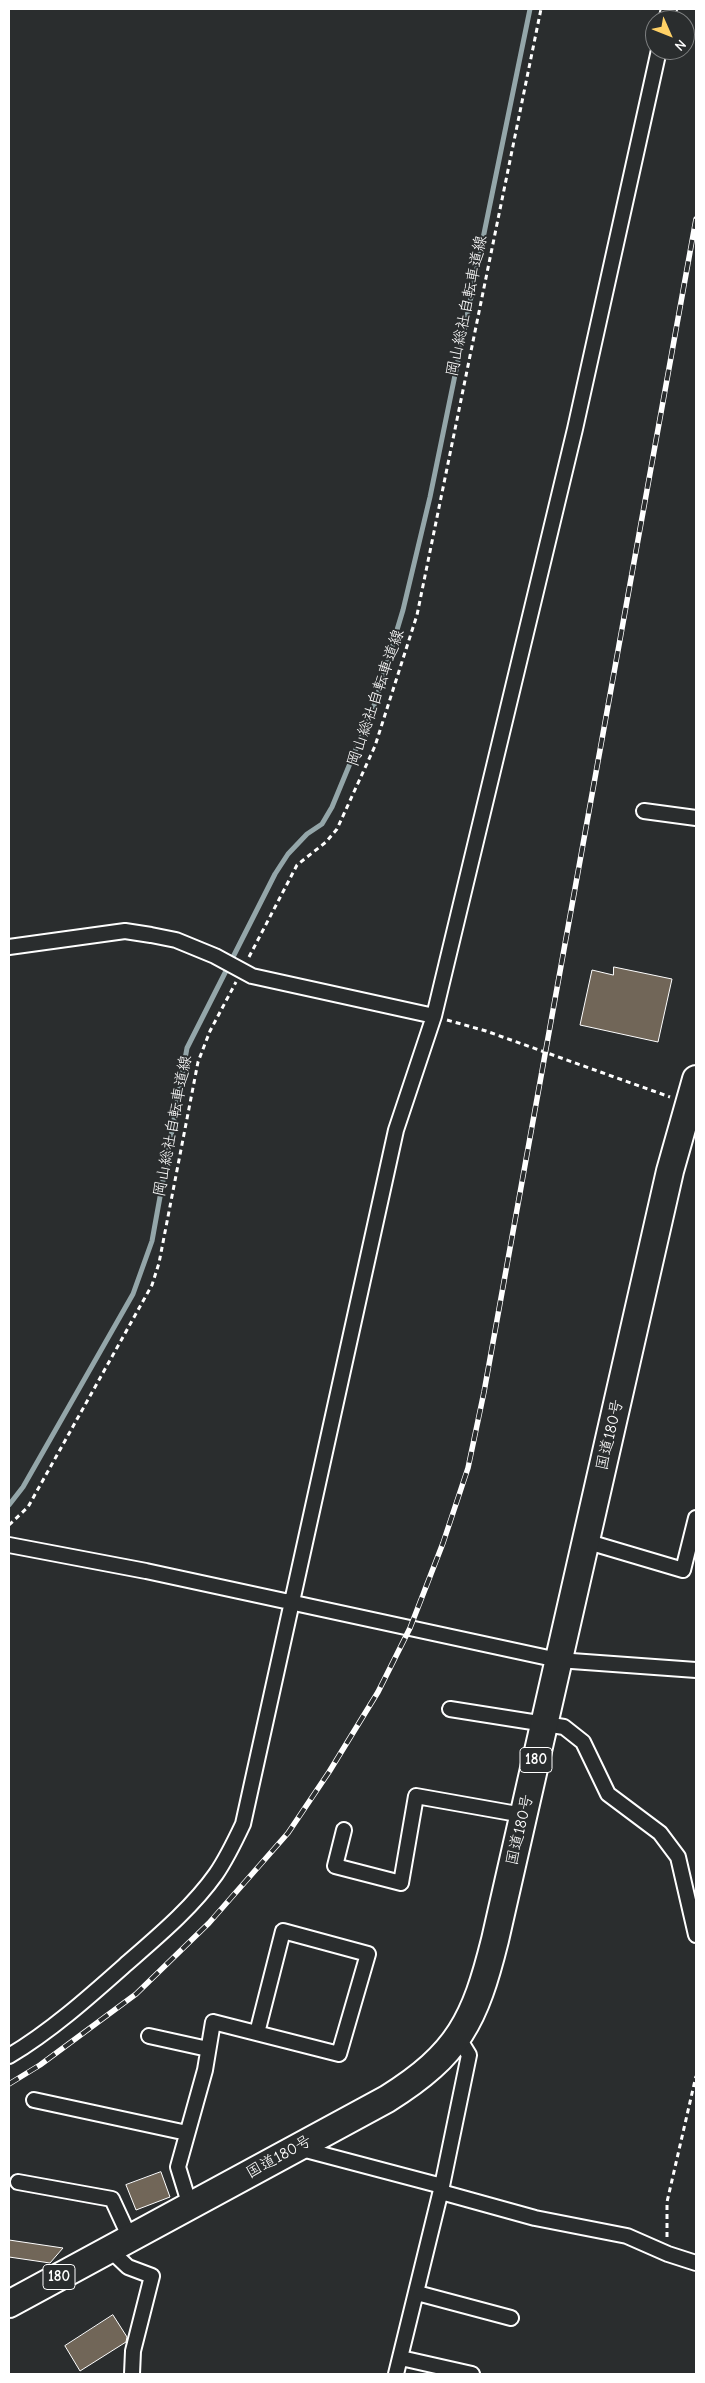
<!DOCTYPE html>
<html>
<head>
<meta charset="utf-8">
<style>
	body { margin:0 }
	#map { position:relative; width:705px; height:2383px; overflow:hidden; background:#2a2d2e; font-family:"Comic Neue",sans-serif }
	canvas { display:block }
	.frame { position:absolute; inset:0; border:10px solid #fff; pointer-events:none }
	.north { position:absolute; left:645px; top:10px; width:50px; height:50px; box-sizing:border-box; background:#2a2d2e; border:1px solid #7f8182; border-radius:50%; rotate:134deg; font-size:14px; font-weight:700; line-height:20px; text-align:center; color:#fff }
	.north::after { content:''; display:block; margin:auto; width:18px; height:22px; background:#ffd166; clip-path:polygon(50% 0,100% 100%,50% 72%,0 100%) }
</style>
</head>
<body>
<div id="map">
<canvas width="705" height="2383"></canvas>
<div class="frame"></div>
<div class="north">N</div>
</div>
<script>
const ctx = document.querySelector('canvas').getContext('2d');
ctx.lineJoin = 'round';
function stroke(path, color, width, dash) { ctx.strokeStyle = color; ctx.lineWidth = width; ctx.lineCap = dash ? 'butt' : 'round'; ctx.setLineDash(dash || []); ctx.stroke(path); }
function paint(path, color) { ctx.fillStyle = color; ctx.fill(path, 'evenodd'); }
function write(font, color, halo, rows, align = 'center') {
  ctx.font = font + ' "Comic Neue","Klee One",sans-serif'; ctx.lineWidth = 4; ctx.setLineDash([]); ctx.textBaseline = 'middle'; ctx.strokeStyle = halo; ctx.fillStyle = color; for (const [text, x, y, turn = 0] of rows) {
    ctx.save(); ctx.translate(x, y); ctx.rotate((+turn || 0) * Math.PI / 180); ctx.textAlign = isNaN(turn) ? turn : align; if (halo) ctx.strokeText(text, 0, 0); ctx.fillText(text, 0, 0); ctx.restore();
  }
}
stroke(new Path2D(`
	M 9,1505 L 23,1487 L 133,1294 L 152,1241 L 187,1048 L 275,874 L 288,854 L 307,834 L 322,824 L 332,807 L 375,703 L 403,610 L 430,497 L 530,9`), '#94a6a9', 5);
const building = new Path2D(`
	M 614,967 L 672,979 L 658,1042 L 580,1025 L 592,970 L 613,975 Z
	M 161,2172 L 170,2197 L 136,2210 L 126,2185 Z
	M 9,2240 L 63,2248 L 50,2263 L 9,2257 Z
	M 113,2315 L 127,2337 L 126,2342 L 80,2371 L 65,2346 Z`);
paint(building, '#716658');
stroke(building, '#fff', 1);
const street = new Path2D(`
	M 666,20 L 669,9
	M 644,811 L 696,818
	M 9,947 L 125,931 L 151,935 L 176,940 L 215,956 L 252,976 L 434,1016
	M 585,1541 L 683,1570 L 696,1518
	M 9,1545 L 146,1571 L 558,1660 L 696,1670
	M 450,1709 L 564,1727 L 583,1742 L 608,1794 L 660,1833 L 678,1857 L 696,1935
	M 344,1830 L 335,1866 L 401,1883 L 416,1796 L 523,1815
	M 149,2036 L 208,2049
	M 9,2056 C 51,2031 89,1997 125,1965 C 157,1937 192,1908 216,1874 C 227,1858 235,1841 243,1824 L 396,1130 L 434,1016 L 575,429 L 659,50
	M 34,2100 L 187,2133
	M 298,2148 L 442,2186
	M 18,2182 L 112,2199 L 130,2238
	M 441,2192 L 535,2218 L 627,2236 L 668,2254 L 696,2263
	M 190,2206 L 178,2167 L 205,2070 L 213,2022 L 339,2054 L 368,1954 L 283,1931 L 257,2033
	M 109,2249 L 128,2267 L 152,2276 L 133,2351 L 132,2374
	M 417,2293 L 511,2318
	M 401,2358 L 472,2374
	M 396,2374 L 442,2186 L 469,2055 L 458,2037`);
const highway = new Path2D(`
	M 9,2304 L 387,2099 C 459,2054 475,2020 495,1940 L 670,1171 L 696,1079`);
stroke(street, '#fff', 18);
stroke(highway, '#fff', 30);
stroke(new Path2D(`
	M 249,957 L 297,865 L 326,842 L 337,829 L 375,746 L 417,615 L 541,9
	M 447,1020 L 486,1031 L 670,1097
	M 9,1525 L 28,1507 L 152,1285 L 159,1263 L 198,1062 L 210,1031 L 236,982
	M 667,2237 L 667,2202 L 696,2076`), '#fff', 3, [5, 4]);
stroke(street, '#2a2d2e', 14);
stroke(highway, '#2a2d2e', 26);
const rail = new Path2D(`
	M 9,2084 L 40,2065 L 136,1994 L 209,1923 L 288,1833 L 329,1772 L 378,1692 L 410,1628 L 443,1543 L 468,1468 L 484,1392 L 696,219`);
stroke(rail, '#fff', 5.5);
stroke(rail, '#2a2d2e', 4, [11]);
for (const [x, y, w] of [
	[536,1760,32],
	[59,2277,32]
]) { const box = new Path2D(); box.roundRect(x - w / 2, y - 12.5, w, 25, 4); ctx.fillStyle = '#2a2d2e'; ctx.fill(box); stroke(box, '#fff', 1); }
write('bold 15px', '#fff', null, [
	["180",536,1760],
	["180",59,2277]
]);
write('16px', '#fff', '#2a2d2e', [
	["岡山総社自転車道線",467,306,-78],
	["岡山総社自転車道線",376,698,-71],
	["岡山総社自転車道線",173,1126,-79],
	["国道180号",610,1435,-77],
	["国道180号",520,1830,-77],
	["国道180号",279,2157,-29]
]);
</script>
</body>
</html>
